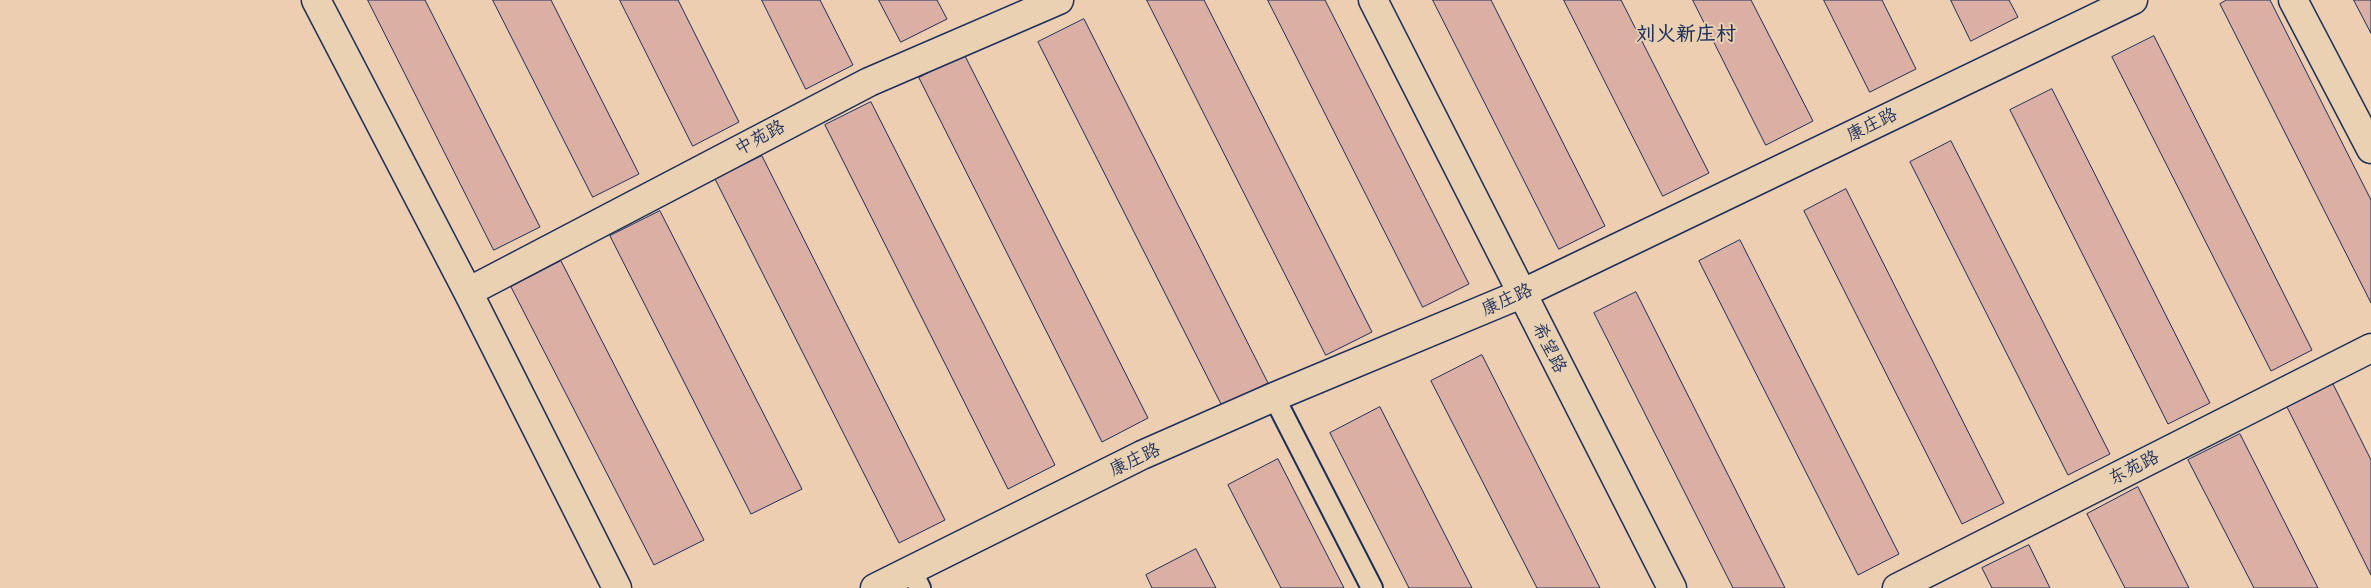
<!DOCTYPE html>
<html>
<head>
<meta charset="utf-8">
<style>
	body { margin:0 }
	canvas { display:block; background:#edceb1 }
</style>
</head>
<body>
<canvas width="2371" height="588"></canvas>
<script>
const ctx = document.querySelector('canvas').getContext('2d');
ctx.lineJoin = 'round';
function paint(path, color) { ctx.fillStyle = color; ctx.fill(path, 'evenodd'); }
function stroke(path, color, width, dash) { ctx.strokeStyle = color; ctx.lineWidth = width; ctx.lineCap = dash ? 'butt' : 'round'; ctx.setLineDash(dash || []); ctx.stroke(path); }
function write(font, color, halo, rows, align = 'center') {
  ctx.font = font + ' Delius,"LXGW WenKai TC",sans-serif'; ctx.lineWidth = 4; ctx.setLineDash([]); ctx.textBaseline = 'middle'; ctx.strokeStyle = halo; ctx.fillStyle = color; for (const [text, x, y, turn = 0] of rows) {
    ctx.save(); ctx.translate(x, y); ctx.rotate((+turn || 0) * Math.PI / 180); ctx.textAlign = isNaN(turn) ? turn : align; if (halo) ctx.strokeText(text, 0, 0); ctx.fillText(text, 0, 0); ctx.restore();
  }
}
const building = new Path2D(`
	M 368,0 L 425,0 L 540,227 L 494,250 Z
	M 493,0 L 551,0 L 639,174 L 593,197 Z
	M 620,0 L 678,0 L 739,122 L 693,146 Z
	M 762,0 L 820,0 L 853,65 L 806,89 Z
	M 879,0 L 937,0 L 947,19 L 901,42 Z
	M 1147,0 L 1204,0 L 1372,332 L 1326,355 Z
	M 1268,0 L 1325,0 L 1469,284 L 1423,307 Z
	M 1433,0 L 1491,0 L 1605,226 L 1559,249 Z
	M 1564,0 L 1621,0 L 1709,173 L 1663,196 Z
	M 1693,0 L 1751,0 L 1813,121 L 1766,145 Z
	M 1824,0 L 1882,0 L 1916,69 L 1870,92 Z
	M 1951,0 L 2009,0 L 2018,17 L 1971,41 Z
	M 2227,0 L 2270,0 L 2371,200 L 2371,303 L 2220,4 Z
	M 2354,0 L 2371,0 L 2371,33 Z
	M 1084,19 L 1268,383 L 1222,406 L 1038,42 Z
	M 2154,36 L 2312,350 L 2271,371 L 2112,57 Z
	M 964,54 L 1148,418 L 1102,442 L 919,78 Z
	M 2052,89 L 2210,403 L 2168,424 L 2010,110 Z
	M 871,102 L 1055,465 L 1008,489 L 825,125 Z
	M 1951,141 L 2110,454 L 2068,475 L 1910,162 Z
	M 762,156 L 945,520 L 899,543 L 715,179 Z
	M 1846,189 L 2004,503 L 1962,524 L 1804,211 Z
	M 660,211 L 802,489 L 751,514 L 610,236 Z
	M 1740,240 L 1899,554 L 1858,575 L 1699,261 Z
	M 561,261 L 704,540 L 654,565 L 511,287 Z
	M 1636,292 L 1785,588 L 1733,588 L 1594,313 Z
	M 1482,355 L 1600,588 L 1537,588 L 1431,381 Z
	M 2333,384 L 2371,460 L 2371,575 L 2287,407 Z
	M 1380,407 L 1472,588 L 1409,588 L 1330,433 Z
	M 2240,434 L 2318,588 L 2254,588 L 2188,460 Z
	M 1278,459 L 1344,588 L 1281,588 L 1228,485 Z
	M 2138,487 L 2189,588 L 2125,588 L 2087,514 Z
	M 2029,545 L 2050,588 L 1992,588 L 1982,568 Z
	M 1196,549 L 1216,588 L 1152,588 L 1146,575 Z`);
paint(building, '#dcafa4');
stroke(building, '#1b2f5e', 1);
const service = new Path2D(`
	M 1274,397 L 1372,588
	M 911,570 L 920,588`);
const minor = new Path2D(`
	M 316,0 L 468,292 L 617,588
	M 1373,0 L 1672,588
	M 2293,0 L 2371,149
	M 468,292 L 869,82 L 1059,0
	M 875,588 L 1142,455 L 1274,397 L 1521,294 L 2133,0
	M 1897,588 L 2371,348`);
stroke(service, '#1b2f5e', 24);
stroke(minor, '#1b2f5e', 31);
stroke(service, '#e9d1b1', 20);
stroke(minor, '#e9d1b1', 28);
write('18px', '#1b2f5e', '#e9d1b1', [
	["康庄路",1872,125,-26],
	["中苑路",760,138,-28],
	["康庄路",1507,300,-24],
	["希望路",1549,348,63],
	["康庄路",1135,460,-25],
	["东苑路",2134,468,-27]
]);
write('bold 20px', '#1b2f5e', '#e9d1b1', [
	["刘火新庄村",1686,34]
]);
</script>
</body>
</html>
